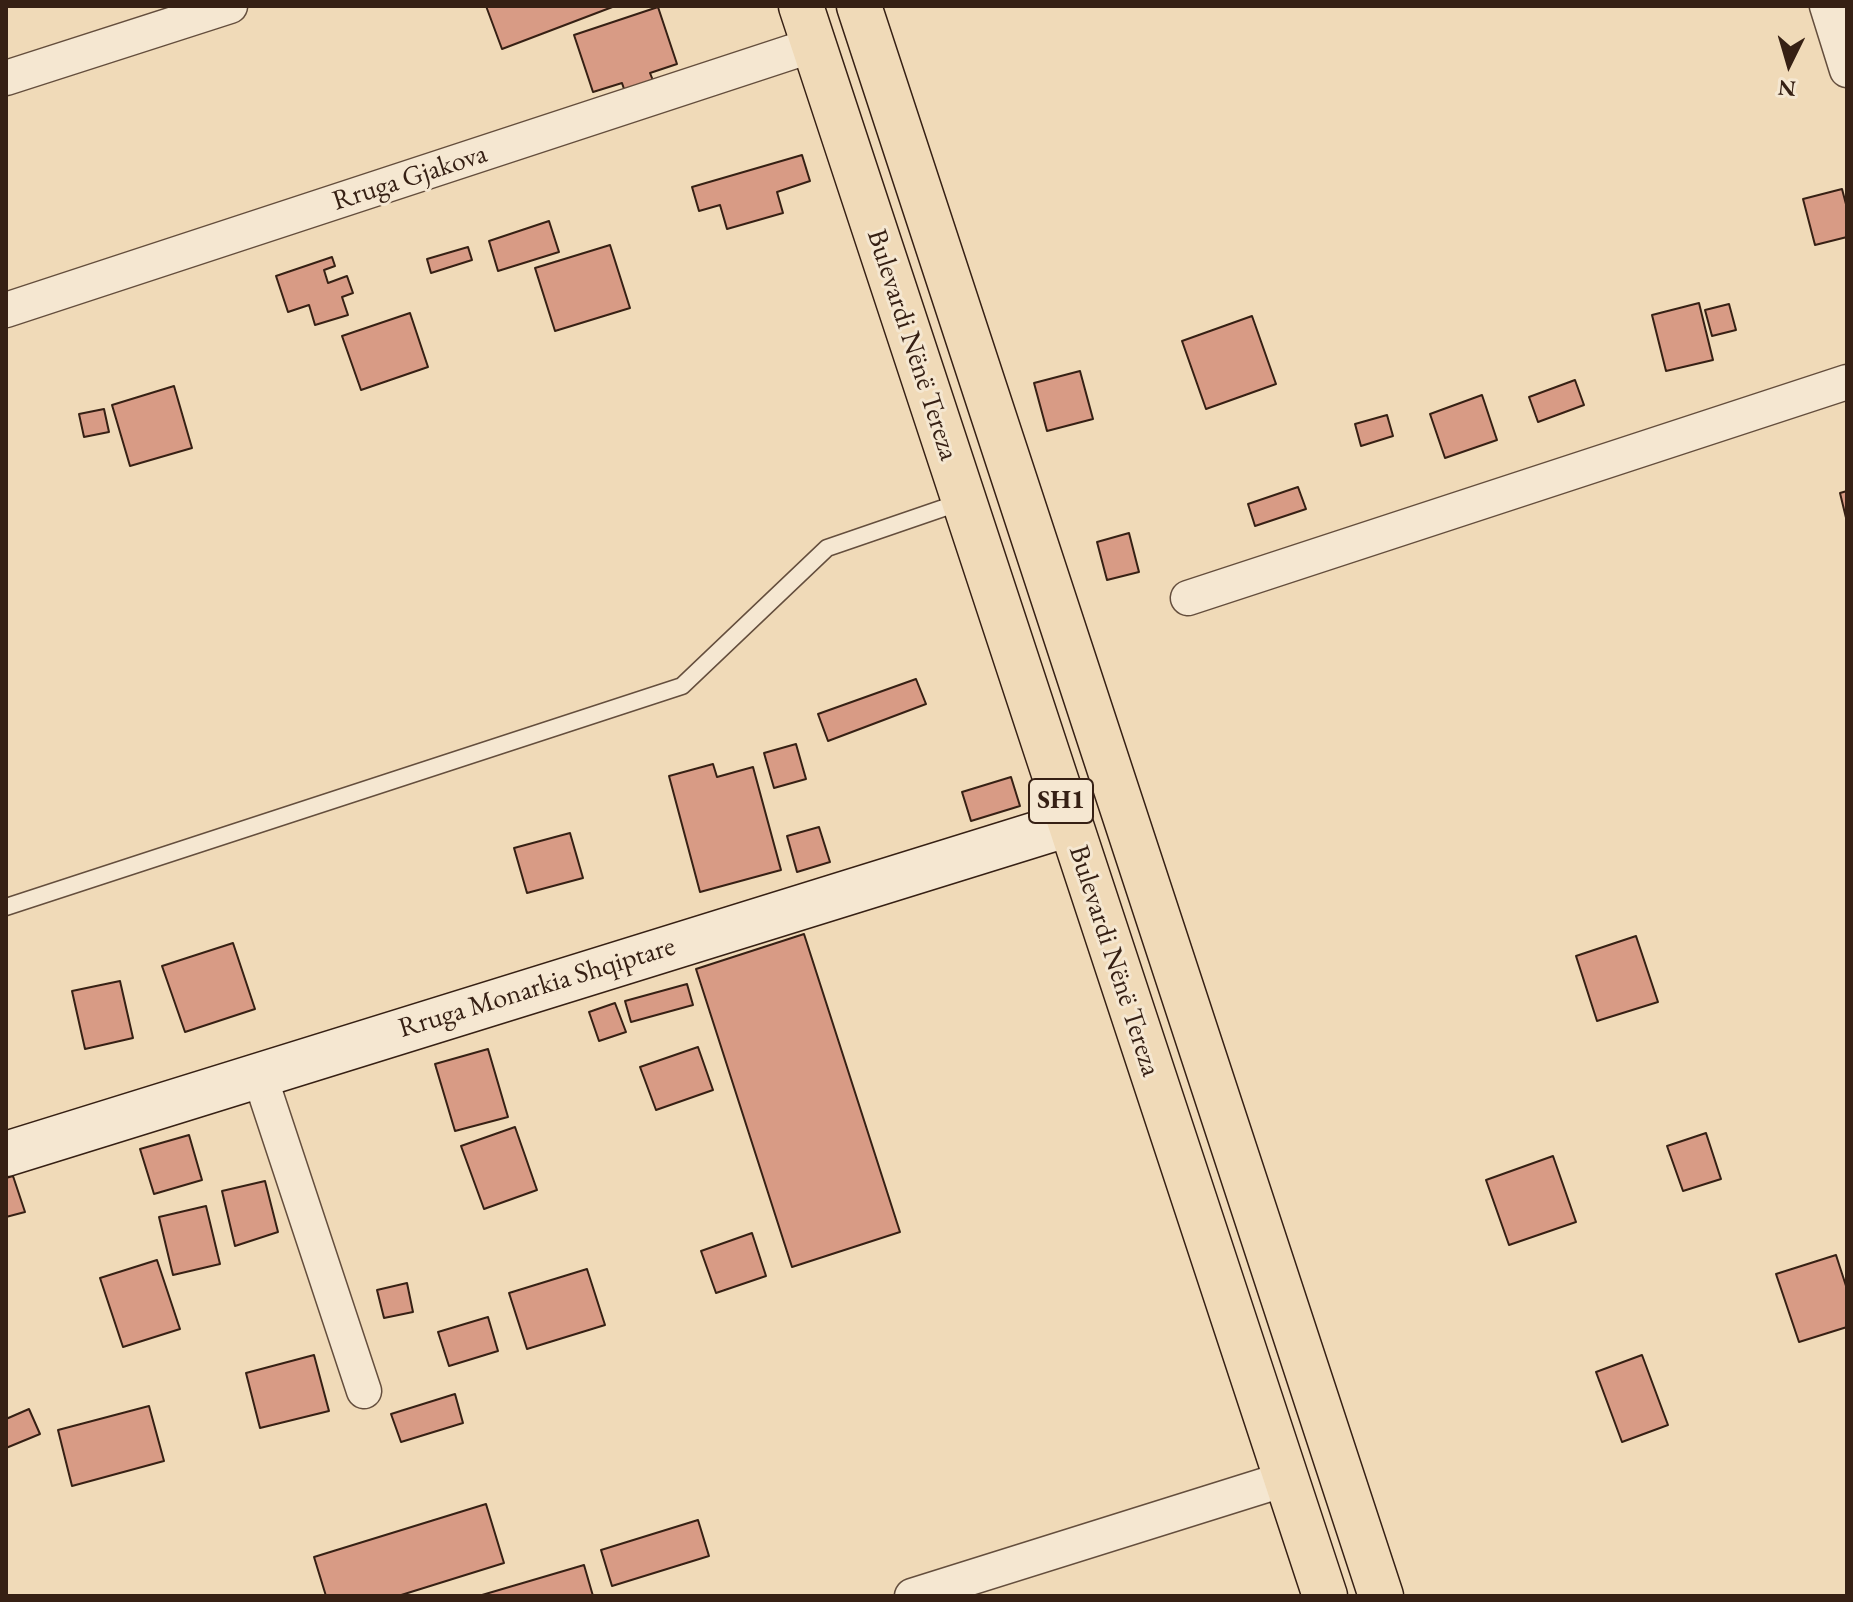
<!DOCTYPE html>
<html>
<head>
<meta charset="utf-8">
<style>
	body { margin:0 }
	#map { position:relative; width:1853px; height:1602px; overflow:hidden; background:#f0dab8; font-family:"EB Garamond",serif }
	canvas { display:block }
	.frame { position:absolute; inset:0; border:8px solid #362014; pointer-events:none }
	.north { position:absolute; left:1749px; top:24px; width:80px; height:80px; -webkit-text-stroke:6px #f5e7d1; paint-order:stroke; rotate:185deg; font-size:22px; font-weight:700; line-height:32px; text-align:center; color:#362014 }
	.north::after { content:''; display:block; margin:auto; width:28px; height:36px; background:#362014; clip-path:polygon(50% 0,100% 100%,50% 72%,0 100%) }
</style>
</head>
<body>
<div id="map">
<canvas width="1853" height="1602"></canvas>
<div class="frame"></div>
<div class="north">N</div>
</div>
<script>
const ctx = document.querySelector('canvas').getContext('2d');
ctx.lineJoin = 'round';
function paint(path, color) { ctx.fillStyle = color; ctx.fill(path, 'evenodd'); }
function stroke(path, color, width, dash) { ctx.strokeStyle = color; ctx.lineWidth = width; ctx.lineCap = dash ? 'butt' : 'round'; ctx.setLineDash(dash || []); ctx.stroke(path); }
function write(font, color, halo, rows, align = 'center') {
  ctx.font = font + ' "EB Garamond",serif'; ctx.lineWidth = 6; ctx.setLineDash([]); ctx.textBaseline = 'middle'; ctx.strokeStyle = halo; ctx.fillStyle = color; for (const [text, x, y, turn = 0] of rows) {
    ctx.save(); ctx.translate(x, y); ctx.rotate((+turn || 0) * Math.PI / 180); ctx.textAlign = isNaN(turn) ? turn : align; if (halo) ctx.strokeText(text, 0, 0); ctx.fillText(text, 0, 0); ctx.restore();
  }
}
const building = new Path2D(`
	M 486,6 L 615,6 L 502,49 Z
	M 658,7 L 677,64 L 650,73 L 654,83 L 625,92 L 622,83 L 593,92 L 574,35 Z
	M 802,155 L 810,181 L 777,192 L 783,213 L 727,229 L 720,205 L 699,211 L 692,187 Z
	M 1842,189 L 1847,208 L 1847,237 L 1815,245 L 1803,199 Z
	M 549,221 L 559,252 L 498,271 L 489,241 Z
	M 610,245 L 630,308 L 555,331 L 535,268 Z
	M 468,247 L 472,260 L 431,273 L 427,259 Z
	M 332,257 L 335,266 L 324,270 L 328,283 L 347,276 L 353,293 L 342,297 L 348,315 L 315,325 L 309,305 L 288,312 L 276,276 Z
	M 1699,303 L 1713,360 L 1666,371 L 1652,315 Z
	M 1729,304 L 1736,330 L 1712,336 L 1705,310 Z
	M 410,313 L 428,367 L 361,390 L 342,336 Z
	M 1252,316 L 1276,384 L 1206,409 L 1182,341 Z
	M 1080,371 L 1093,419 L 1047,431 L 1034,383 Z
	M 1575,380 L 1584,405 L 1538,422 L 1529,397 Z
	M 174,386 L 192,448 L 130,466 L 112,405 Z
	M 1482,395 L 1497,440 L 1445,458 L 1430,414 Z
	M 104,409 L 109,432 L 84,437 L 79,414 Z
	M 1387,415 L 1393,436 L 1361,446 L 1355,424 Z
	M 1298,487 L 1306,509 L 1255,526 L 1248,504 Z
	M 1847,491 L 1847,522 L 1840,493 Z
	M 1129,533 L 1139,572 L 1107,580 L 1097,542 Z
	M 916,679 L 926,704 L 828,741 L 818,714 Z
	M 796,744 L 806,779 L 774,788 L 764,753 Z
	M 713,764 L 717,777 L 753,767 L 781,870 L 700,892 L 669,776 Z
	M 1011,777 L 1020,806 L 971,821 L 962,792 Z
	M 819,827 L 830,862 L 797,872 L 787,836 Z
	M 570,833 L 583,878 L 527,893 L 514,848 Z
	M 804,934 L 900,1232 L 792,1267 L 696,969 Z
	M 1636,936 L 1658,1002 L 1597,1021 L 1576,956 Z
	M 233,943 L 255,1009 L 185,1032 L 162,966 Z
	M 120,981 L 133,1038 L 85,1049 L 72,991 Z
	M 687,984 L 693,1005 L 631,1022 L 625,1001 Z
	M 615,1003 L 626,1032 L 599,1041 L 589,1012 Z
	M 698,1047 L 713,1090 L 656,1110 L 640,1067 Z
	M 488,1049 L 508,1117 L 455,1131 L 435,1064 Z
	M 515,1127 L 537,1190 L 484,1209 L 461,1146 Z
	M 1706,1133 L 1721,1179 L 1683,1191 L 1667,1146 Z
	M 189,1135 L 202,1180 L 154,1194 L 140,1149 Z
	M 1553,1156 L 1576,1222 L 1509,1245 L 1486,1180 Z
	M 13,1176 L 25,1212 L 6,1217 L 6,1178 Z
	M 265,1181 L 278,1232 L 235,1246 L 222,1191 Z
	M 206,1206 L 220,1264 L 173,1275 L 159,1217 Z
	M 752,1233 L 766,1276 L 716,1293 L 701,1251 Z
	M 1836,1255 L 1847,1289 L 1847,1327 L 1799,1342 L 1776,1274 Z
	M 157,1260 L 180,1329 L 123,1347 L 100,1278 Z
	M 587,1269 L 605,1325 L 527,1349 L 509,1293 Z
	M 407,1283 L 413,1312 L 384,1318 L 377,1290 Z
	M 488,1317 L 498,1351 L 449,1366 L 438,1332 Z
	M 314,1355 L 329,1411 L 260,1428 L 246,1373 Z
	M 1642,1355 L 1668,1425 L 1622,1442 L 1596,1372 Z
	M 455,1394 L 463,1423 L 401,1442 L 391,1414 Z
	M 149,1406 L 164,1461 L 72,1486 L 58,1430 Z
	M 29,1409 L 40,1434 L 6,1448 L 6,1419 Z
	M 486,1504 L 504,1563 L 398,1596 L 326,1596 L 314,1557 Z
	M 698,1520 L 709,1556 L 612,1586 L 601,1550 Z
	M 584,1565 L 593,1596 L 482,1596 L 482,1595 Z`);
paint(building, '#d89b85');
stroke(building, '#362014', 2);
const lane = new Path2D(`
	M 6,907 L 682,686 L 827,548 L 961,502`);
const street = new Path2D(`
	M 1827,6 L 1847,70
	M 6,78 L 230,6
	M 6,310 L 813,45
	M 1188,598 L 1847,382
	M 259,1074 L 364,1391
	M 912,1596 L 1285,1479`);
const secondary = new Path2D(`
	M 6,1154 L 1069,824`);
const primary = new Path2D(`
	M 801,6 L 1325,1596
	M 859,6 L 1381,1596`);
stroke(lane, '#644e3d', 19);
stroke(street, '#644e3d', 37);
stroke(secondary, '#362014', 47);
stroke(primary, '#362014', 47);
stroke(lane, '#f5e7d1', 16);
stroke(street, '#f5e7d1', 34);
stroke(secondary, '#f5e7d1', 44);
stroke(primary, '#f0dab8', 44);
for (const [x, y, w] of [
	[1061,801,64]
]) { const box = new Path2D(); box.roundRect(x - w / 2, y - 22, w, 44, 6); ctx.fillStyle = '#f5e7d1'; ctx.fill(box); stroke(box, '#362014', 2); }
write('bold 26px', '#362014', null, [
	["SH1",1061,801]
]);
write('28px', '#362014', '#f5e7d1', [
	["Rruga Gjakova",410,178,-18],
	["Bulevardi Nënë Tereza",912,345,72],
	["Bulevardi Nënë Tereza",1114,961,72],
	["Rruga Monarkia Shqiptare",537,988,-17]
]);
</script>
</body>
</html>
